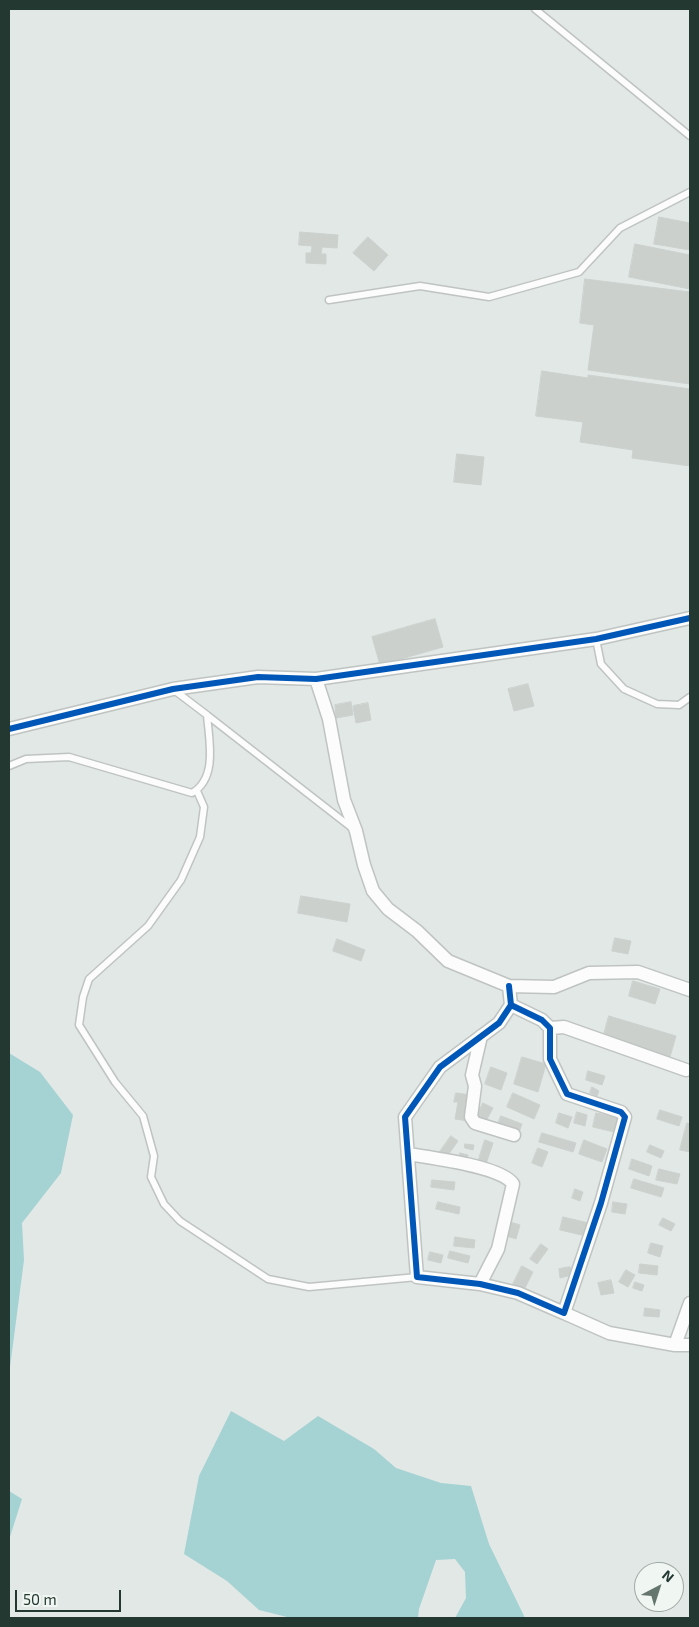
<!DOCTYPE html>
<html>
<head>
<meta charset="utf-8">
<style>
	body { margin:0 }
	#map { position:relative; width:699px; height:1627px; overflow:hidden; background:#e2e8e5; font-family:"Exo 2",sans-serif }
	canvas { display:block }
	.frame { position:absolute; inset:0; border:10px solid #223830; pointer-events:none }
	.north { position:absolute; left:634px; top:1562px; width:50px; height:50px; box-sizing:border-box; background:#f0f6f2; border:1px solid #9eaaa4; border-radius:50%; rotate:40deg; font-size:14px; font-weight:700; line-height:20px; text-align:center; color:#223830 }
	.north::after { content:''; display:block; margin:auto; width:18px; height:22px; background:#65766f; clip-path:polygon(50% 0,100% 100%,50% 72%,0 100%) }
	.scale { position:absolute; left:15px; top:1590px; width:106px; height:22px; box-sizing:border-box; border:2px solid #223830; border-top:0; padding-left:6px; font-size:15px; line-height:18px; white-space:nowrap; color:#223830; -webkit-text-stroke:4px #f0f6f2; paint-order:stroke }
</style>
</head>
<body>
<div id="map">
<canvas width="699" height="1627"></canvas>
<div class="frame"></div>
<div class="north">N</div>
<div class="scale">50 m</div>
</div>
<script>
const ctx = document.querySelector('canvas').getContext('2d');
ctx.lineJoin = 'round';
function paint(path, color) { ctx.fillStyle = color; ctx.fill(path, 'evenodd'); }
function stroke(path, color, width, dash) { ctx.strokeStyle = color; ctx.lineWidth = width; ctx.lineCap = dash ? 'butt' : 'round'; ctx.setLineDash(dash || []); ctx.stroke(path); }
paint(new Path2D(`
	M 9,1053 L 40,1072 L 73,1115 L 61,1173 L 22,1223 L 24,1260 L 9,1375 Z
	M 231,1411 L 284,1441 L 318,1416 L 374,1449 L 396,1468 L 441,1483 L 471,1486 L 489,1544 L 525,1618 L 455,1618 L 466,1598 L 465,1572 L 455,1559 L 436,1560 L 419,1609 L 418,1618 L 291,1618 L 259,1610 L 227,1581 L 184,1554 L 199,1476 Z
	M 9,1491 L 22,1499 L 9,1540 Z`), '#a5d2d3');
const building = new Path2D(`
	M 659,217 L 690,223 L 690,250 L 654,244 Z
	M 300,232 L 338,235 L 337,248 L 322,247 L 321,254 L 326,254 L 326,264 L 306,263 L 306,253 L 311,253 L 312,246 L 299,245 Z
	M 368,237 L 388,255 L 374,271 L 353,253 Z
	M 635,244 L 690,255 L 690,289 L 629,277 Z
	M 585,279 L 690,292 L 690,384 L 588,370 L 594,325 L 580,323 Z
	M 542,371 L 588,378 L 588,375 L 690,389 L 690,466 L 632,458 L 633,450 L 580,442 L 583,422 L 536,416 Z
	M 457,454 L 484,457 L 481,485 L 454,482 Z
	M 435,619 L 443,647 L 380,665 L 372,637 Z
	M 528,684 L 534,706 L 514,711 L 508,689 Z
	M 351,702 L 353,715 L 336,718 L 335,705 Z
	M 368,703 L 371,720 L 356,723 L 353,706 Z
	M 301,896 L 350,904 L 347,922 L 298,913 Z
	M 615,938 L 631,941 L 628,954 L 612,951 Z
	M 337,939 L 365,950 L 361,961 L 333,951 Z
	M 633,981 L 660,989 L 655,1004 L 629,996 Z
	M 609,1016 L 676,1036 L 670,1057 L 603,1038 Z
	M 522,1057 L 546,1064 L 538,1092 L 514,1084 Z
	M 491,1067 L 507,1073 L 501,1090 L 485,1084 Z
	M 588,1071 L 605,1076 L 602,1085 L 586,1080 Z
	M 592,1087 L 599,1091 L 597,1096 L 590,1093 Z
	M 456,1093 L 471,1095 L 468,1121 L 455,1119 L 458,1102 L 454,1102 Z
	M 513,1093 L 540,1105 L 534,1119 L 507,1107 Z
	M 483,1103 L 493,1108 L 485,1123 L 476,1118 Z
	M 660,1110 L 682,1117 L 679,1126 L 657,1119 Z
	M 577,1112 L 587,1115 L 585,1126 L 574,1123 Z
	M 559,1113 L 572,1117 L 568,1128 L 556,1123 Z
	M 596,1113 L 618,1117 L 614,1132 L 593,1127 Z
	M 501,1116 L 522,1124 L 518,1135 L 497,1127 Z
	M 687,1123 L 690,1124 L 690,1152 L 680,1150 Z
	M 542,1133 L 576,1143 L 573,1152 L 539,1142 Z
	M 451,1136 L 458,1141 L 446,1158 L 439,1153 Z
	M 485,1140 L 493,1143 L 486,1164 L 478,1162 Z
	M 584,1140 L 607,1149 L 602,1162 L 579,1154 Z
	M 465,1144 L 474,1145 L 473,1150 L 465,1148 Z
	M 650,1145 L 664,1151 L 661,1158 L 647,1152 Z
	M 538,1148 L 548,1152 L 542,1167 L 532,1163 Z
	M 460,1153 L 468,1155 L 466,1163 L 458,1160 Z
	M 632,1159 L 652,1166 L 649,1176 L 629,1169 Z
	M 659,1169 L 680,1174 L 677,1184 L 656,1180 Z
	M 634,1179 L 664,1188 L 661,1197 L 631,1188 Z
	M 432,1180 L 455,1182 L 454,1190 L 431,1187 Z
	M 575,1189 L 583,1192 L 580,1201 L 572,1198 Z
	M 438,1202 L 460,1207 L 459,1214 L 436,1209 Z
	M 613,1202 L 627,1204 L 625,1214 L 612,1212 Z
	M 563,1217 L 589,1223 L 586,1236 L 560,1230 Z
	M 663,1218 L 675,1224 L 671,1231 L 659,1225 Z
	M 510,1222 L 520,1225 L 516,1239 L 506,1236 Z
	M 455,1237 L 475,1240 L 474,1248 L 454,1246 Z
	M 651,1243 L 663,1246 L 660,1257 L 648,1253 Z
	M 541,1244 L 548,1249 L 537,1264 L 530,1259 Z
	M 450,1251 L 470,1256 L 468,1263 L 448,1258 Z
	M 430,1252 L 443,1255 L 441,1263 L 428,1260 Z
	M 640,1264 L 658,1266 L 657,1275 L 639,1273 Z
	M 522,1266 L 533,1272 L 524,1290 L 513,1284 Z
	M 570,1267 L 572,1275 L 560,1278 L 559,1269 Z
	M 626,1270 L 635,1275 L 628,1287 L 619,1282 Z
	M 611,1280 L 614,1293 L 601,1295 L 598,1283 Z
	M 635,1282 L 644,1285 L 642,1291 L 633,1288 Z
	M 645,1308 L 660,1310 L 659,1317 L 644,1316 Z`);
paint(building, '#cbd0cd');
stroke(building, '#cbd1ce', 1);
const lane = new Path2D(`
	M 535,9 L 690,136
	M 329,300 L 420,286 L 489,297 L 579,272 L 620,228 L 690,192
	M 596,639 L 601,664 L 624,689 L 657,704 L 679,705 L 690,697
	M 207,715 L 352,828
	M 9,766 L 26,759 L 69,757 L 192,793 C 218,778 209,740 207,715 L 174,690
	M 197,791 L 204,807 L 200,837 L 181,880 L 148,926 L 89,979 L 83,997 L 79,1025 L 115,1082 L 143,1116 L 154,1156 L 151,1177 L 164,1204 L 180,1221 L 268,1279 L 309,1287 L 417,1277`);
const street = new Path2D(`
	M 316,679 L 329,719 L 344,800 L 356,831 L 364,865 L 373,891 L 388,909 L 417,931 L 448,961 L 509,986 L 554,987 L 589,973 L 638,972 L 690,990
	M 9,729 L 173,689 L 258,677 L 316,679 L 596,639 L 690,618
	M 509,986 L 511,1005 L 499,1023 L 440,1067 L 405,1117 L 417,1277 L 480,1284 L 518,1293 L 564,1313 L 601,1203 L 625,1117 L 621,1112 L 567,1094 L 550,1059 L 550,1028 L 542,1020 L 511,1005
	M 550,1028 L 564,1027 L 686,1070
	M 481,1036 L 472,1075 L 475,1086 L 471,1117 L 475,1123 L 514,1135
	M 408,1154 C 431,1158 501,1166 513,1184 L 498,1249 L 480,1284
	M 564,1313 L 609,1333 L 675,1345 L 690,1345
	M 675,1345 L 690,1303`);
stroke(lane, '#bfc4c2', 9);
stroke(street, '#bfc4c2', 15);
stroke(lane, '#fbfcfb', 6);
stroke(street, '#fbfcfb', 12);
stroke(new Path2D(`
	M 9,729 L 173,689 L 258,677 L 316,679 L 596,639 L 690,618
	M 509,986 L 511,1005 L 499,1023 L 440,1067 L 405,1117 L 417,1277 L 480,1284 L 518,1293 L 564,1313 L 601,1203 L 625,1117 L 621,1112 L 567,1094 L 550,1059 L 550,1028 L 542,1020 L 511,1005`), '#0057b8', 6);
</script>
</body>
</html>
